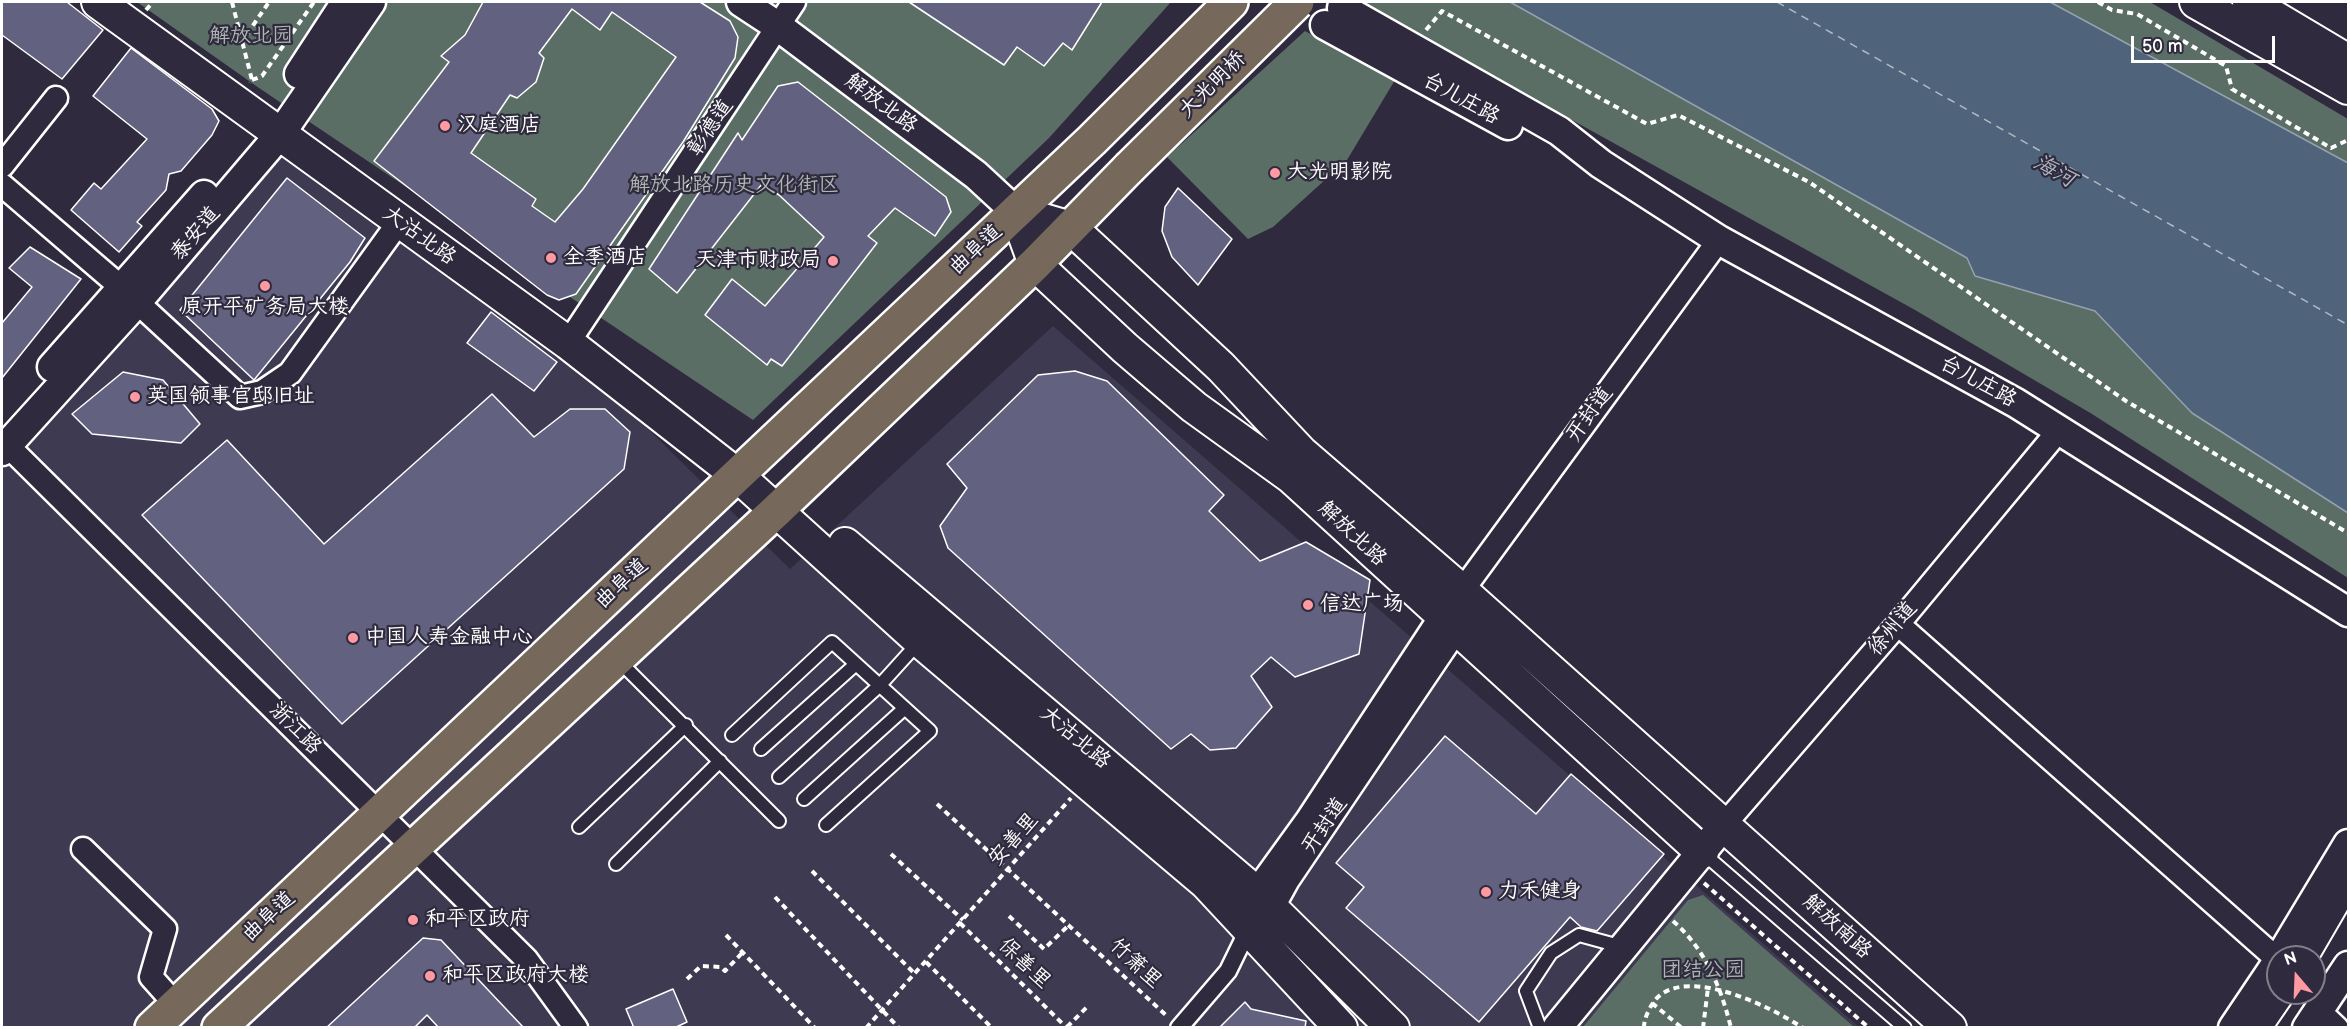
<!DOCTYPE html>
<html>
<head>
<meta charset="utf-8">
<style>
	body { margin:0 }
	#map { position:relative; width:2350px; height:1029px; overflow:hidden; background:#2f2a3d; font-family:"Balsamiq Sans",sans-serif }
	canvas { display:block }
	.frame { position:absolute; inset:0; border:3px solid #fff; pointer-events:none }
	.north { position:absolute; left:2266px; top:945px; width:60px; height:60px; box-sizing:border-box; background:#2f2a3d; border:2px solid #827f8b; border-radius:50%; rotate:341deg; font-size:16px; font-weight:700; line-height:24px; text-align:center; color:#fff }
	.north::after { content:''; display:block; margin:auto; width:21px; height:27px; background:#ff9aa2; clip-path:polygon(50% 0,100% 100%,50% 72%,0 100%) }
	.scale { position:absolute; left:2131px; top:36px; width:144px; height:27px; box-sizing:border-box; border:3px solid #fff; border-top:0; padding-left:8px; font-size:18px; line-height:21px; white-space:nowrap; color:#fff; -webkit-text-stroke:4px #2f2a3d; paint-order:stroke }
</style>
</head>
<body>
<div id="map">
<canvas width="2350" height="1029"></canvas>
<div class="frame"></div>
<div class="north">N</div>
<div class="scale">50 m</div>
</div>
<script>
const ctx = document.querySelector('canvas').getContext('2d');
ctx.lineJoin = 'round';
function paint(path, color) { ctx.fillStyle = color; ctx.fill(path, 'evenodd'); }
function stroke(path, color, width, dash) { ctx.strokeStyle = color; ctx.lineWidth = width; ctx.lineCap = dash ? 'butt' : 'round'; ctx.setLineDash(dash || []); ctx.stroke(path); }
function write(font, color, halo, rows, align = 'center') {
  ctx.font = font + ' "Balsamiq Sans","LXGW WenKai TC",sans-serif'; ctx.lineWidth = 4.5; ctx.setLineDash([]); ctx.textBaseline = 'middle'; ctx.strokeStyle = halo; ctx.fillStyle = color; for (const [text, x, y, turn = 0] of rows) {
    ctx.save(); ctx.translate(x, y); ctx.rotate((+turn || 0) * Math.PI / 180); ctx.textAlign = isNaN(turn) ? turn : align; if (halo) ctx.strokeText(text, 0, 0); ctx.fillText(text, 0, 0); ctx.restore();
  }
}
paint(new Path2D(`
	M 269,132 L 585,375 L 642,423 L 790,569 L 1053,326 L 1859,1027 L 2,1027 L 2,435 Z`), '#3e3a51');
paint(new Path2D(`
	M 137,2 L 1171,2 L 1049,138 L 753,420 L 259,88 Z
	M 1359,2 L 2150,2 L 2348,119 L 2348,578 L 2092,414 L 1915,310 Z
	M 1305,31 L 1395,80 L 1347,160 L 1273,227 L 1248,239 L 1167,157 Z
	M 1703,895 L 1854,1027 L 1583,1027 L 1688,900 Z`), '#5b6e66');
const water = new Path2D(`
	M 1510,2 L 2050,2 L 2348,163 L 2348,513 L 2192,413 L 2095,311 L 1975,276 L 1967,258 Z`);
paint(water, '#4f637a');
stroke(water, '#95a1af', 1.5);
stroke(new Path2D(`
	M 1777,2 L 2348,325`), '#b0b9c3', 1.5, [8, 6]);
const building = new Path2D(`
	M 2,2 L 67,2 L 103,30 L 62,79 L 2,35 Z
	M 483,2 L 700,2 L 730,21 L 738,37 L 735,58 L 683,142 L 576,294 L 559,300 L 547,295 L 374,161 L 449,62 L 441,56 L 465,35 ZM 572,9 L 600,30 L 612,12 L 676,57 L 583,189 L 555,222 L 532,206 L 536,199 L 471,153 L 510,95 L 517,98 L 536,82 L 544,58 L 539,53 Z
	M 909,2 L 1102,2 L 1072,50 L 1063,43 L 1044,66 L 1017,47 L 1004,65 Z
	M 131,48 L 212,109 L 219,121 L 212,135 L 181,171 L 169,174 L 166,190 L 137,222 L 142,226 L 119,252 L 71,210 L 94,183 L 101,189 L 147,139 L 93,96 Z
	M 798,82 L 946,197 L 951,212 L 935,236 L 895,208 L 868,236 L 877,243 L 782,366 L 771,359 L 767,365 L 705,315 L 732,279 L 765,306 L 824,237 L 779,195 L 762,184 L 677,293 L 649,269 L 738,133 L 742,140 L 778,86 Z
	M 287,178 L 365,238 L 350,262 L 254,380 L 180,310 Z
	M 1178,188 L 1232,239 L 1198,285 L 1172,257 L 1162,231 L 1165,207 Z
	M 30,247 L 81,279 L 2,378 L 2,323 L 32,287 L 9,268 Z
	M 491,312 L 557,362 L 534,391 L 467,343 Z
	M 1075,371 L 1107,381 L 1224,495 L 1209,511 L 1260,561 L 1306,542 L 1370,580 L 1359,654 L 1295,677 L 1271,657 L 1251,676 L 1272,707 L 1236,748 L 1210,750 L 1191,734 L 1171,749 L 948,548 L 940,526 L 967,488 L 947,464 L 1038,375 Z
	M 123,372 L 163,380 L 200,424 L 181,443 L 92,434 L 72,414 Z
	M 492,394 L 534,437 L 570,409 L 605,409 L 630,432 L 624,469 L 342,724 L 142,515 L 227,440 L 324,544 Z
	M 1445,736 L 1536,814 L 1571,774 L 1664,854 L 1597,931 L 1581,927 L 1570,917 L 1479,1022 L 1346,908 L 1364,887 L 1336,863 Z
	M 423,938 L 441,940 L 524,1028 L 439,1028 L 427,1015 L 414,1028 L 326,1028 Z
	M 673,989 L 687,1022 L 674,1028 L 634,1028 L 626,1009 Z
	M 1245,1002 L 1251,1009 L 1306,1021 L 1305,1028 L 1219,1028 Z`);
paint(building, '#62617f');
stroke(building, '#fff', 1.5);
const service = new Path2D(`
	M 618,660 L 779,821
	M 732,735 L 832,642 L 930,731 L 826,825
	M 761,749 L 856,664
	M 779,777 L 880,685 L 919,642
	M 804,799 L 905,708
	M 579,827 L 686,725
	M 1703,853 L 1905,1028
	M 616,864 L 720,761
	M 1540,1028 L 1526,991 L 1551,953 L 1579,935 L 1623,947`);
const pedestrian = new Path2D(`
	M 1179,1028 L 1228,971 L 1248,930`);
const minor = new Path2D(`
	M 2,166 L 56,98
	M 2,185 L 122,288
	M 137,302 L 240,397 L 262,392 L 290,373 L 399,222
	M 568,343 L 794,2
	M 2,440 L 526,959 L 576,1028
	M 1898,624 L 2278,960
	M 1723,826 L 1898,624 L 2060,429
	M 83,849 L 165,929 L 151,977 L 176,1005
	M 1252,906 L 1255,892 L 1307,820 L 1441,616 L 1462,591 L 1719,240
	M 1261,919 L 1272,909 L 1288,880 L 1456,631 L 1459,614
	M 2319,1011 L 2337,1028`);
const tertiary = new Path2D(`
	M 741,2 L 779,27 L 976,175 L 1016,212
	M 1342,8 L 1559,131 L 1601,164 L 1719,240 L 2016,403 L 2348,612
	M 1325,25 L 1508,125
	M 299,74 L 346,2
	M 52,367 L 204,195
	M 2,451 L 137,302 L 281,133 L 371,2
	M 2280,957 L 2348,844
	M 1557,1028 L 1723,826
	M 2233,1028 L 2278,961
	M 2307,1028 L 2348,966`);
const secondary = new Path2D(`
	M 98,2 L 568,343 L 737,475 L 920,641 L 1206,883 L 1341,1028
	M 2196,2 L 2348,88
	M 2249,2 L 2348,61
	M 1016,212 L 1071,228 L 1221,367 L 1301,452 L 1462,591 L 1950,1028
	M 1016,212 L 1035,264 L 1125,348 L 1194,407 L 1291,477 L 1702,852
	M 845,544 L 1255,892 L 1393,1028
	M 2301,957 L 2348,876
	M 2254,1028 L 2278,993`);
const primary = new Path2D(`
	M 152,1028 L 1092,140 L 1231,2
	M 219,1028 L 777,510 L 1035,264 L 1129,168`);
stroke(service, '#fff', 16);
stroke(pedestrian, '#fff', 21);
stroke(minor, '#fff', 27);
stroke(tertiary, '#fff', 33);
stroke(secondary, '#fff', 36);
stroke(primary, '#fff', 38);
stroke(new Path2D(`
	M 232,2 L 252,80 L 250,83
	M 2098,2 L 2112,10 L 2137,14 L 2226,66 L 2232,89 L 2331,148 L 2348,140
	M 146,10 L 153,2
	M 1426,30 L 1442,11 L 1647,124 L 1678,115 L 1809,182 L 2126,401 L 2348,533
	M 241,43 L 269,2
	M 252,80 L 262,76 L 314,2
	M 937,804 L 1168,1017
	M 891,854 L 963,920
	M 812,871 L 915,974
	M 1704,883 L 1869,1028
	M 775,897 L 899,1028
	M 1009,916 L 1044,949 L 1070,924
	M 1673,921 C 1705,949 1721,987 1731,1028
	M 960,923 L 1067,1028
	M 726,935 L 815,1028
	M 926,962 L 992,1028
	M 687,979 L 701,966 L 721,967 L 725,971 L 743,952
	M 1652,1003 L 1682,1028
	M 1067,1027 L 1088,1006
	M 866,1028 L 1071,798
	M 1644,1028 C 1644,1021 1646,1016 1649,1010 C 1672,957 1770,1006 1803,1028
	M 1703,1028 L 1708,988`), '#fff', 4, [6, 4.5]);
stroke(service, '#2f2a3d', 12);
stroke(pedestrian, '#2f2a3d', 16);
stroke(minor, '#2f2a3d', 22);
stroke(tertiary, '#2f2a3d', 28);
stroke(secondary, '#2f2a3d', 32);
stroke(primary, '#76695c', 33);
const primaryBridge = new Path2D(`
	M 1129,168 L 1297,2`);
stroke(primaryBridge, '#fff', 38, []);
stroke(primaryBridge, '#76695c', 33);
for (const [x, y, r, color] of [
	[445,126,6,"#ff9aa2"],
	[1275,173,6,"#ff9aa2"],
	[551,258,6,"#ff9aa2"],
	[833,261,6,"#ff9aa2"],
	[265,286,6,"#ff9aa2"],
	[135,397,6,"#ff9aa2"],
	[1308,605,6,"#ff9aa2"],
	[353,638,6,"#ff9aa2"],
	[1486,892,6,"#ff9aa2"],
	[413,920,6,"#ff9aa2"],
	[430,976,6,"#ff9aa2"]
]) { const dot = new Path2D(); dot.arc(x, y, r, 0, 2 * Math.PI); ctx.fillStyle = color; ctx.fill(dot); stroke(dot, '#2f2a3d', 2); }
write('21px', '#adb6b2', '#2f2a3d', [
	["解放北园",251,37],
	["解放北路历史文化街区",734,186],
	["团结公园",1703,971]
]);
write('21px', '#fff', '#2f2a3d', [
	["大光明桥",1213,85,-45],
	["台儿庄路",1461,99,29],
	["解放北路",881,104,37],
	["彰德道",711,128,-56],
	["泰安道",196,234,-50],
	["大沽北路",419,236,36],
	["曲阜道",976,250,-43],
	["台儿庄路",1978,382,29],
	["开封道",1590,415,-54],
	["解放北路",1352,534,43],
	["曲阜道",622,584,-43],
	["徐州道",1893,629,-50],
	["浙江路",295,729,45],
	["大沽北路",1075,738,40],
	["开封道",1325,826,-56],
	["安善里",1014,840,-48],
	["曲阜道",269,917,-43],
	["解放南路",1837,927,42],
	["保善里",1024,964,44],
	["竹箫里",1135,964,43]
]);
write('21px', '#fff', '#2f2a3d', [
	["汉庭酒店",457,126],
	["大光明影院",1287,173],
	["全季酒店",563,258],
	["天津市财政局",821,261,"right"],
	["原开平矿务局大楼",265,308,"center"],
	["英国领事官邸旧址",147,397],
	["信达广场",1320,605],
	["中国人寿金融中心",365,638],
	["力禾健身",1498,892],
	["和平区政府",425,920],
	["和平区政府大楼",442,976]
], 'left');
write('italic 22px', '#b0b9c3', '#2f2a3d', [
	["海河",2054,172,29]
]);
</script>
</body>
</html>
